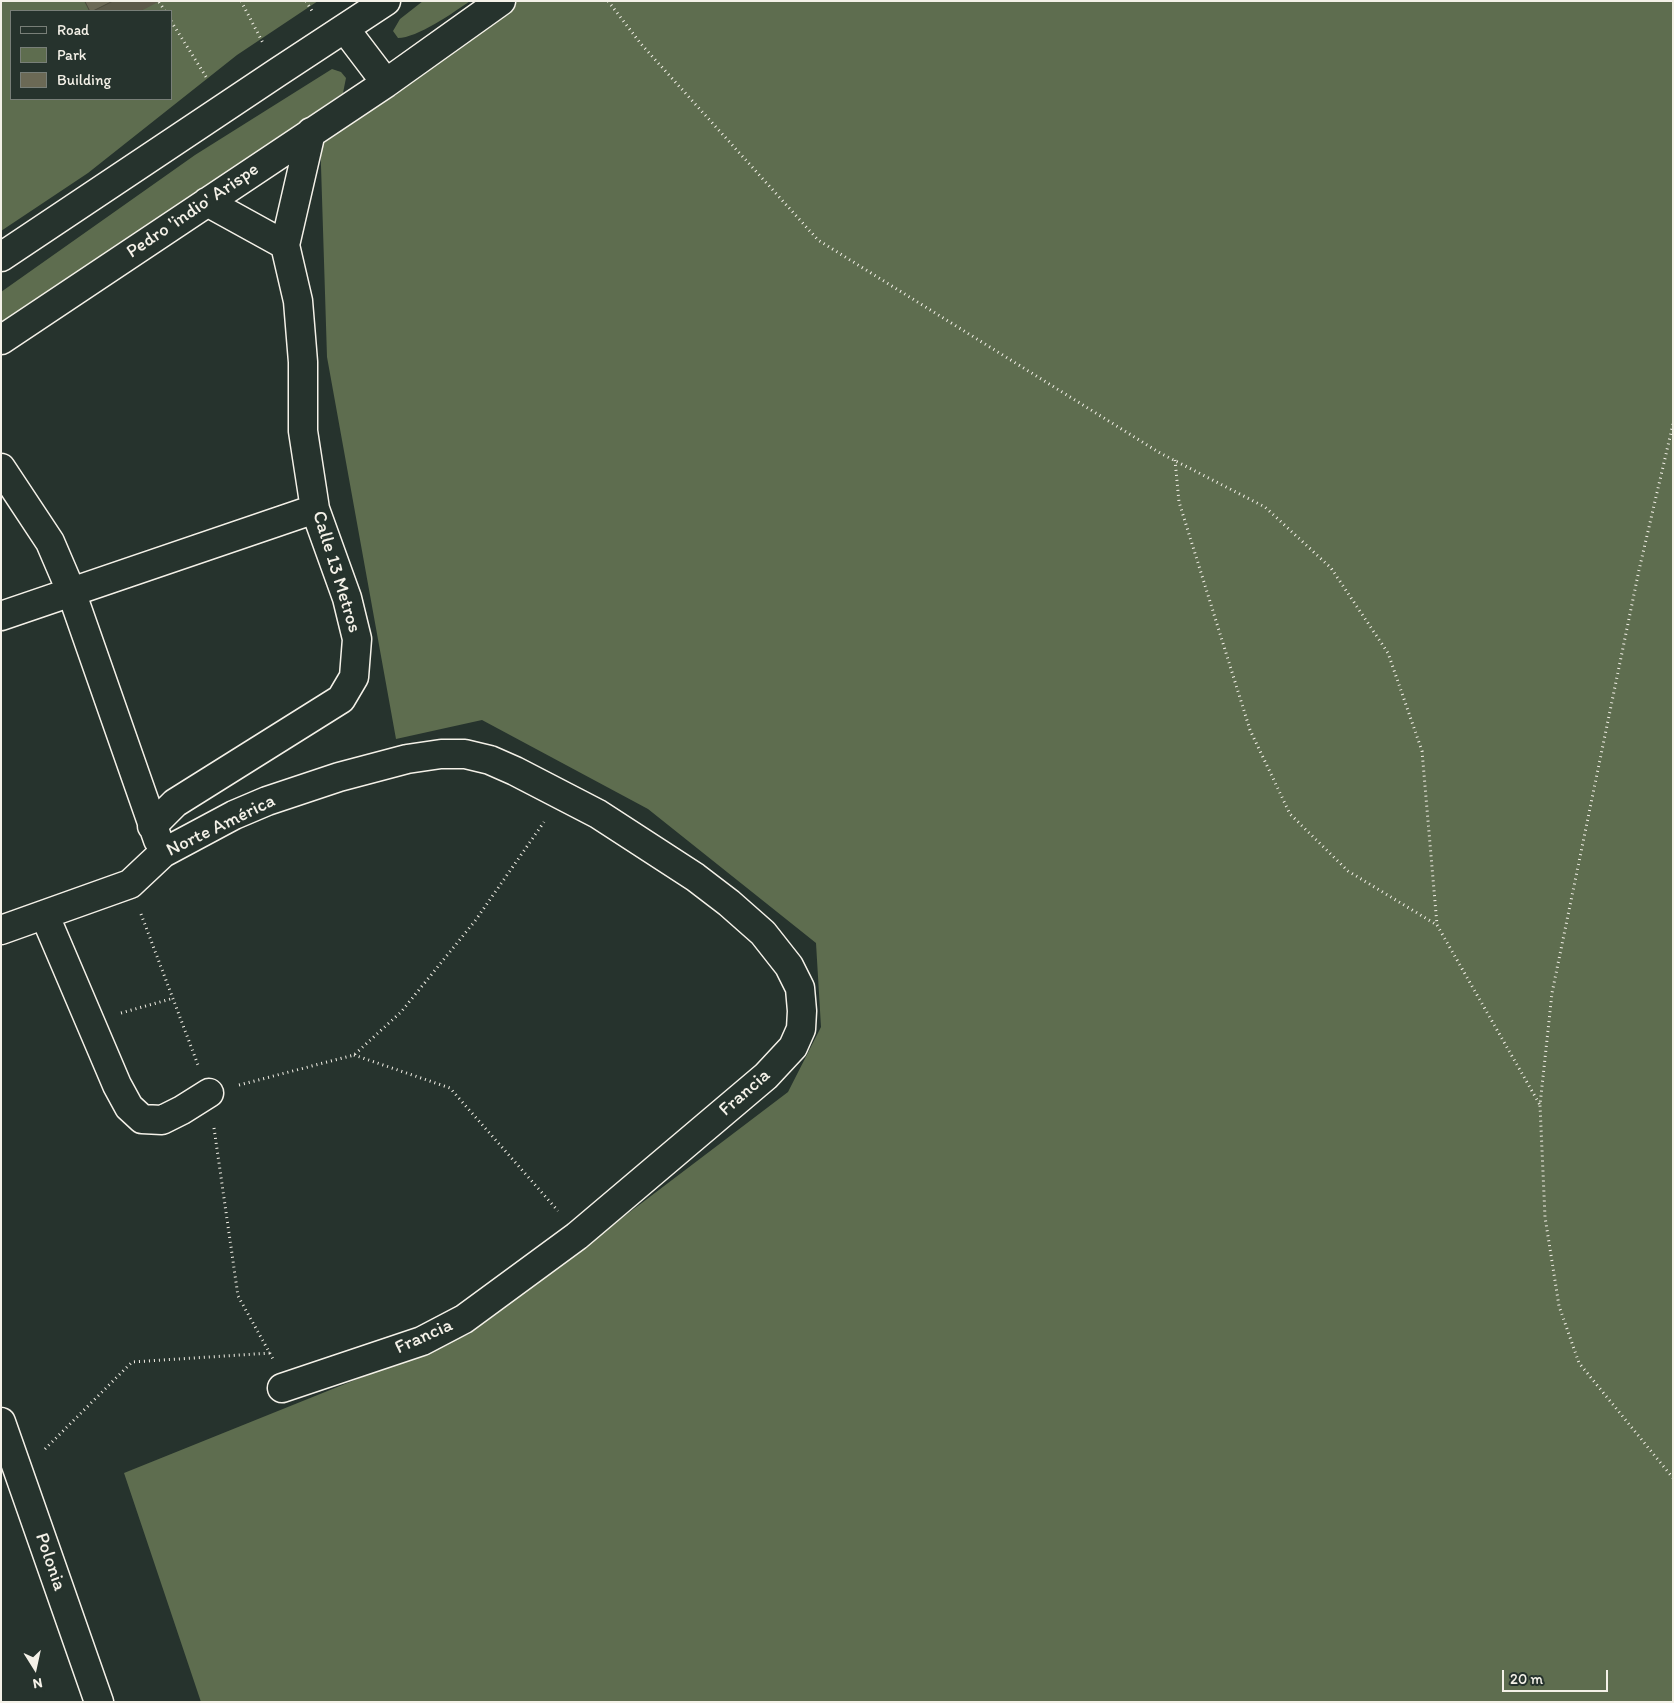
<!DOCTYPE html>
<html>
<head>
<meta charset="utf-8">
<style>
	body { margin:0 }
	#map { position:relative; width:1674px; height:1703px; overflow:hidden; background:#26332d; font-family:Itim,sans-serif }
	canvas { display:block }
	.frame { position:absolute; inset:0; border:2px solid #f4f1e8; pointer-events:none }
	.legend { position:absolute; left:10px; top:10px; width:162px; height:90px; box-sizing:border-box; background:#26332d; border:1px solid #787f78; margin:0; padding:6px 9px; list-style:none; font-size:15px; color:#f4f1e8 }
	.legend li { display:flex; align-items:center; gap:10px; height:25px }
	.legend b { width:25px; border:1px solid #787f78 }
	.north { position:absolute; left:10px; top:1643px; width:50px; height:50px; -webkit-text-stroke:4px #26332d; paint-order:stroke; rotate:170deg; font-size:14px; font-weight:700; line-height:20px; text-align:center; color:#f4f1e8 }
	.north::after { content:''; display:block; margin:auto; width:18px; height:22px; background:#f4f1e8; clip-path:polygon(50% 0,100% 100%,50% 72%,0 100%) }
	.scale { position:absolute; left:1502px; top:1670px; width:106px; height:22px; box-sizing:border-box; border:2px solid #f4f1e8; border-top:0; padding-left:6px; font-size:15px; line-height:18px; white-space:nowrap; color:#f4f1e8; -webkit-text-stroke:4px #26332d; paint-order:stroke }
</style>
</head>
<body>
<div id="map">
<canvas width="1674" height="1703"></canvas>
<div class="frame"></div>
<ul class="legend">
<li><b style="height:6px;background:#26332d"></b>Road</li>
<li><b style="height:14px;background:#5e6d4f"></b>Park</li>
<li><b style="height:14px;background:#6b6955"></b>Building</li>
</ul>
<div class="north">N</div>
<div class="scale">20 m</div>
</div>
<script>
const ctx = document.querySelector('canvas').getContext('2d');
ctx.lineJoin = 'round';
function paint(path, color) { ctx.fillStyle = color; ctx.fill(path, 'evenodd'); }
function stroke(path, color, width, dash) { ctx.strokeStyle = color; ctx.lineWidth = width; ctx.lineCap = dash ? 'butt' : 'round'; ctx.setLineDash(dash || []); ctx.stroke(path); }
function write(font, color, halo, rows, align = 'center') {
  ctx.font = font + ' Itim,sans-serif'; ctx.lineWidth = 4.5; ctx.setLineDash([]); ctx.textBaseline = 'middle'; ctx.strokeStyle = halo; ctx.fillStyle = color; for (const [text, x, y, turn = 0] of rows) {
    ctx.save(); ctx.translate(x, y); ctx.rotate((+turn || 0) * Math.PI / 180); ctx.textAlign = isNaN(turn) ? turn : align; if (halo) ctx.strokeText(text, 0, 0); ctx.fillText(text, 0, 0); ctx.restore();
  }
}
paint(new Path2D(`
	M 1,1 L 318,1 L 237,55 L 88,173 L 1,231 ZM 11,11 L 171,11 L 171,99 L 11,99 Z
	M 423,1 L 470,1 C 453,13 417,38 398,38 L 393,31 L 400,19 Z
	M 516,1 L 1673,1 L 1673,1702 L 201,1702 L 124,1473 L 469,1334 L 788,1092 L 821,1027 L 816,943 L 648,809 L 482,720 L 396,739 L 327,357 L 320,134 Z
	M 332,69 L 341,72 L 346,78 L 343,93 L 1,327 L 1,292 L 195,155 Z`), '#5e6d4f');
const minor = new Path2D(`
	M 345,29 L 386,83
	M 207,202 L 285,245 L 311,132
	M 1,257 L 278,72 L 386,1
	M 1,340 L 386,83 L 501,1
	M 1,468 L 50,542 L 71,591 L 158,840
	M 1,616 L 315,509
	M 152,826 L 175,803 L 341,699 L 354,677 L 357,639 L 347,598 L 315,509 L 303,431 L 303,362 L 298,301 L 285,245
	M 45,916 L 117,1085 L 129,1107 L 142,1119 L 162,1120 L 182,1110 L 209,1093
	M 1,930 L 130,884 L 163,853 L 234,815 L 267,801 L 339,777 L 407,759 L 441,754 L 465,754 L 490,760 L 515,771 L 598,814 L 695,877 L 729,903 L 763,933 L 789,966 L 800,988 L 802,1011 L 801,1029 L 793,1047 L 766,1076 L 577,1236 L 464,1319 L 422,1341 L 282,1388
	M 1,1422 L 99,1702`);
stroke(minor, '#f4f1e8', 31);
stroke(new Path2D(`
	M 241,1 L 264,45
	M 306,1 L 312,11
	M 608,1 L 641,44 L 818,240 L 1160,453 L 1265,507 L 1331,568 L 1388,653 L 1422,751 L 1437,925 L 1540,1105
	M 159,2 L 165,11
	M 171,21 L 208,80
	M 1673,424 L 1639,570 L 1552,993 L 1540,1105 L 1545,1217 L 1559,1306 L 1579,1363 L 1673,1478
	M 1175,460 L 1179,502 L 1250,730 L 1290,814 L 1348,871 L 1437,925
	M 141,914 L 198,1065
	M 121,1013 L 174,998
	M 354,1055 L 450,1088 L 558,1211
	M 239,1085 L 354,1055 L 401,1012 L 475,921 L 544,822
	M 214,1128 L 238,1296 L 273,1359
	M 45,1449 L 132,1362 L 271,1353`), '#f4f1e8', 3, [1, 4]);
stroke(minor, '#26332d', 28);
paint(new Path2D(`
	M 85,1 L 160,1 L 141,11 L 90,11 Z`), '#5c5a49');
const building = new Path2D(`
	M 85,1 L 113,1 L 93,11 L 90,11 Z`);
paint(building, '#6b6955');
stroke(building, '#4b4a3c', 1);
write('19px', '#f4f1e8', '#26332d', [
	["Pedro 'indio' Arispe",193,211,-34],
	["Calle 13 Metros",336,572,73],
	["Norte América",221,826,-26],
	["Francia",745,1093,-41],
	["Francia",424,1337,-24],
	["Polonia",50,1562,71]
]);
</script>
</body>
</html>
